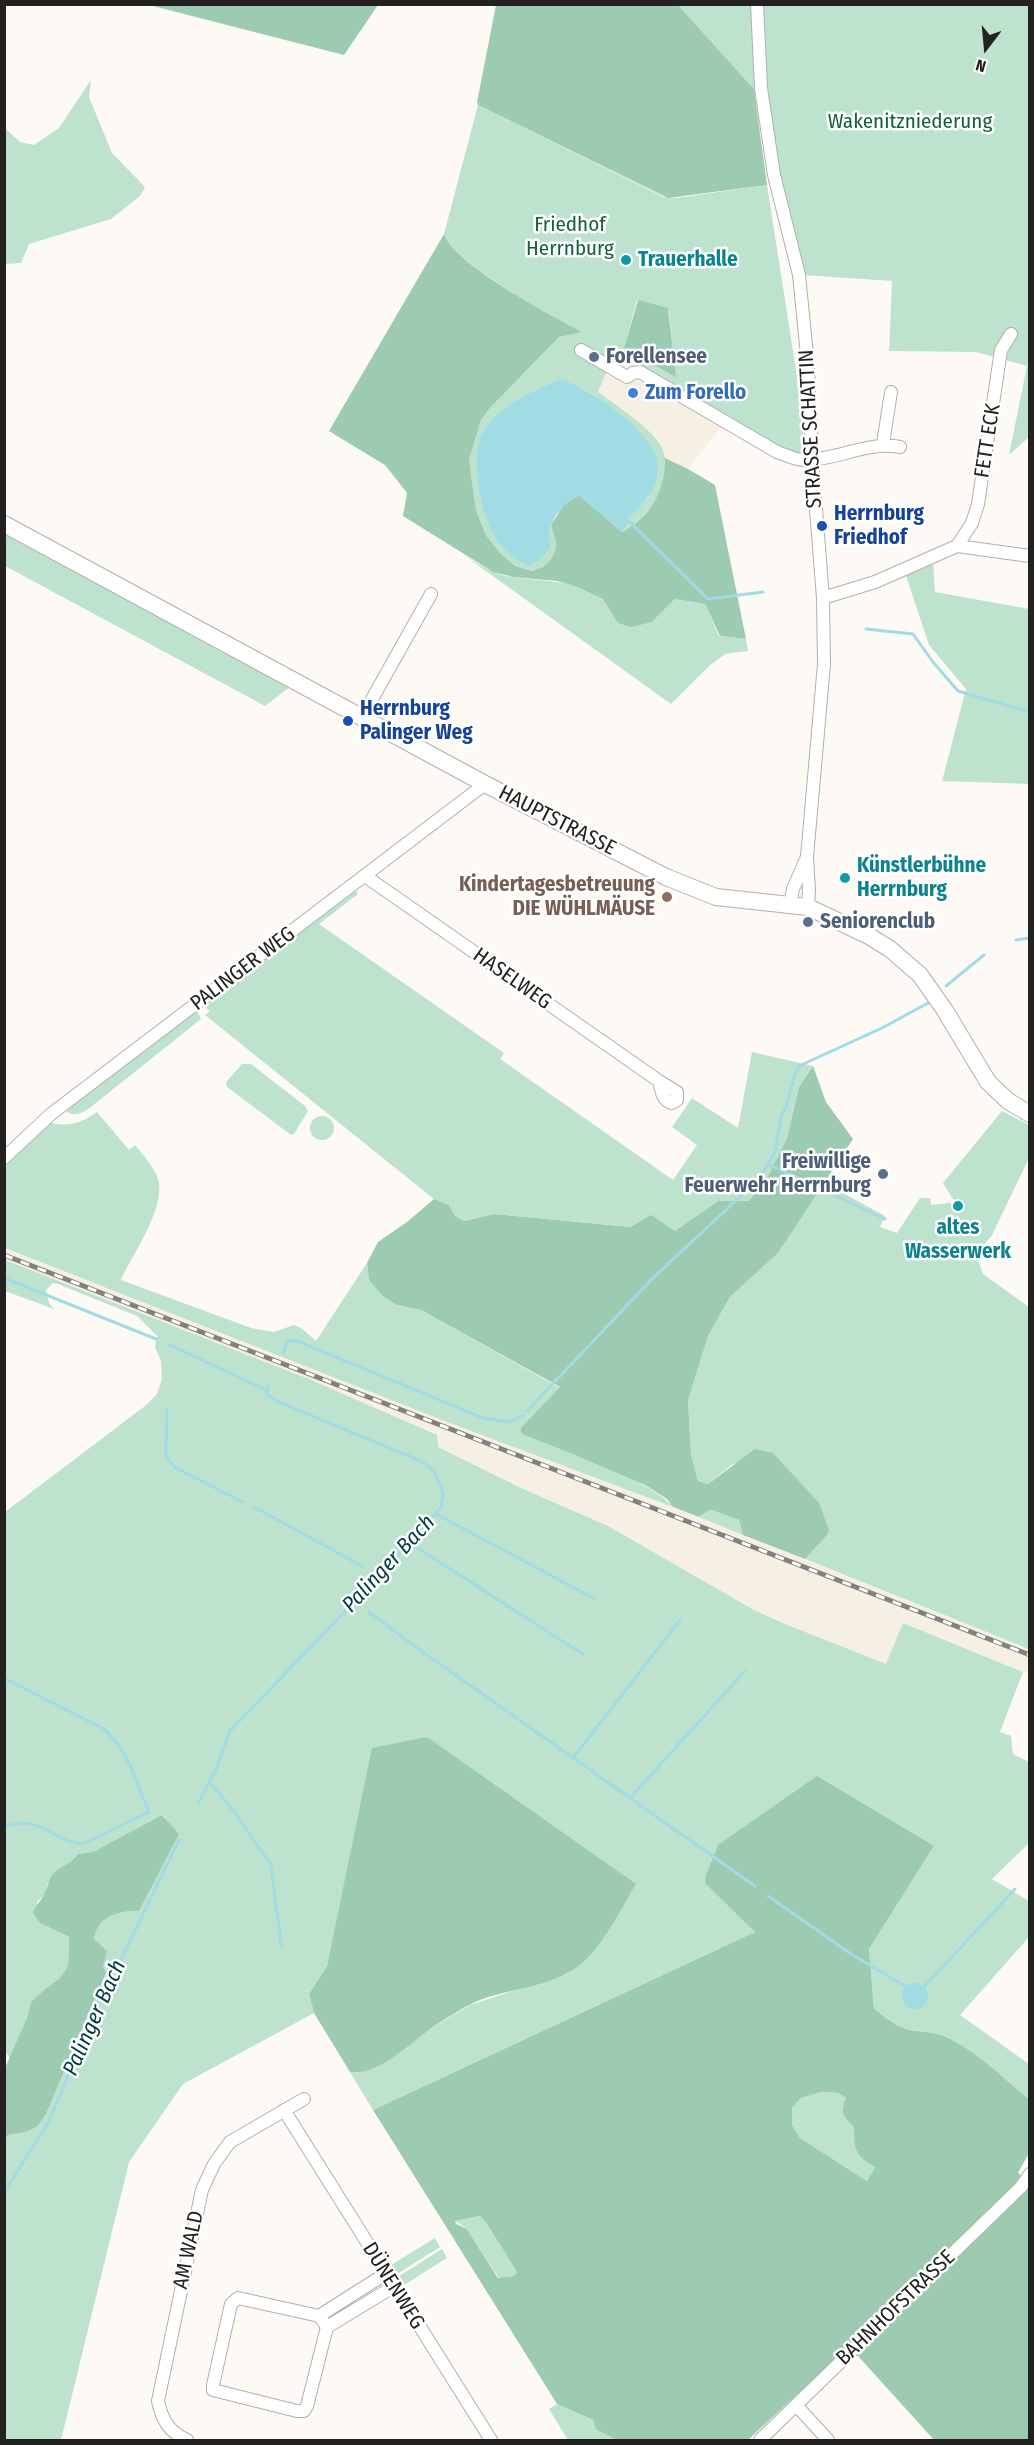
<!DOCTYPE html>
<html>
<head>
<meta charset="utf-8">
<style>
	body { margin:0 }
	#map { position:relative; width:1034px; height:2445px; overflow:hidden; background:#fdfaf5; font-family:"Fira Sans Condensed",sans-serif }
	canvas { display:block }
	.frame { position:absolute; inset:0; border:6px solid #232220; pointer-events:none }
	.north { position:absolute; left:956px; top:18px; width:60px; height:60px; -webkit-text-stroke:4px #fff; paint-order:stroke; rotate:196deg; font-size:16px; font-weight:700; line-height:24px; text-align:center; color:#232220 }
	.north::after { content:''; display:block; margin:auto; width:21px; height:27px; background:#232220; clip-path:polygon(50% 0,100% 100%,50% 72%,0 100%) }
</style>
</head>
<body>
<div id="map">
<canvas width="1034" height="2445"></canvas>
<div class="frame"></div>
<div class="north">N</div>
</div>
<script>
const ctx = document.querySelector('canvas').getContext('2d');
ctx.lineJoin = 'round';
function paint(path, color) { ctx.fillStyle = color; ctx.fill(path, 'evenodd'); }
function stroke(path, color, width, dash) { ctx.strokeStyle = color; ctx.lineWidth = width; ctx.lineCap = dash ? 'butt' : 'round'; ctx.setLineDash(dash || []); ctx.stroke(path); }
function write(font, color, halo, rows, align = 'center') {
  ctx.font = font + ' "Fira Sans Condensed",sans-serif'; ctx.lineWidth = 5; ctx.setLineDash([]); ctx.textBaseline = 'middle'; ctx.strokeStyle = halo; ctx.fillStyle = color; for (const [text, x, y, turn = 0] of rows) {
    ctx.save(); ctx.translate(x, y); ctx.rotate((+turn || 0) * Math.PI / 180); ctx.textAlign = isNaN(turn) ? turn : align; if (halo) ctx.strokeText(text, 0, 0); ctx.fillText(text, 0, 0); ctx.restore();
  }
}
paint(new Path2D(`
	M 619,353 L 728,418 L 688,469 L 665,458 L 659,442 L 598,392 L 609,366 Z
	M 4,1248 L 442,1420 L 673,1507 L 1029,1649 L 1029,1674 L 903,1623 L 887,1665 L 785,1624 L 754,1610 L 608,1526 L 521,1488 L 438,1447 L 436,1435 L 309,1379 L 5,1260 Z`), '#f6efe4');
paint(new Path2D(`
	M 678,5 L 752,5 L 754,89 Z
	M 763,5 L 1029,5 L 1030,436 L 1009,455 L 1027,366 L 976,352 L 889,351 L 892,281 L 803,275 L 779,173 L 767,87 Z
	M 91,80 L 89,97 L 112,153 L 145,187 L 140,196 L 111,219 L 29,244 L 21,263 L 5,264 L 5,128 L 20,142 L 34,145 L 59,128 Z
	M 478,105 L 664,197 L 676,198 L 767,185 L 796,370 L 805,455 L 779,447 L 619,353 L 609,366 L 598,392 C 614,404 649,427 659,443 C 680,476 650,516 622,532 L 630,523 L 627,519 L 648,498 L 658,468 L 638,430 L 594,395 L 560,379 L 532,392 L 497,416 L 548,535 L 551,525 L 556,542 L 555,551 L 551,559 L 543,567 L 532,571 L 515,566 L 499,552 L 486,535 L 476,510 L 469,460 L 481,420 L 490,408 L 559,337 L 581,332 C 551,315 455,264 444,234 ZM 637,300 L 669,311 L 675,376 L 624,348 Z
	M 4,534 L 291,686 L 265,706 L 5,566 Z
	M 465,556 C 480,565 495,575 512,577 C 539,581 581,580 603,599 C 609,604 614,616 618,622 L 652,622 L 675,599 L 705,604 L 719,636 L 746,639 L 748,651 L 725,654 L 709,666 L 671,704 Z
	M 933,563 L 935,592 L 1029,609 L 1029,784 L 942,781 L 966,689 L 929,645 L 906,576 Z
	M 356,891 L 358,894 L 319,924 L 504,1053 L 500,1059 L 673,1180 L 697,1145 L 672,1127 L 692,1098 L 738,1128 L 752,1052 L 813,1066 L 799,1087 L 787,1138 L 768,1176 L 749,1201 L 718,1201 L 675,1231 L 494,1214 L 463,1221 L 455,1216 L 449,1205 L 434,1199 L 205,1015 L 210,1011 L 201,1005 Z
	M 196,1009 L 201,1019 L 92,1106 C 84,1112 74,1119 65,1110 Z
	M 242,1064 L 251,1064 L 305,1106 L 308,1111 L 294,1134 L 291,1135 L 227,1087 L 226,1082 Z
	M 1002,1111 L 1029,1125 L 1029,1158 L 992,1235 L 976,1255 L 983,1274 L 1029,1307 L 1029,1649 L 805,1559 L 827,1535 L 734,1463 L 708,1484 L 698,1481 L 691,1454 L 688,1399 L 708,1336 L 730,1297 L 778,1253 L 823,1182 L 885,1216 L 880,1227 L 897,1233 L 920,1198 L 930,1198 L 931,1205 L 950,1203 L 958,1212 L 964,1203 L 962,1201 L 960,1203 L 953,1199 L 943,1183 Z
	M 97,1112 L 129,1150 L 135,1145 C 142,1154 152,1165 157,1176 C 169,1204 132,1255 121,1280 L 251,1328 L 274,1332 L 294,1325 L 301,1328 L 316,1341 L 367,1263 L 369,1280 L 397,1305 L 421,1310 L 560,1388 L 524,1435 C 558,1448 652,1480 673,1507 L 442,1420 L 5,1248 L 4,1164 L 49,1122 C 68,1128 81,1123 97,1112 Z
	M310 1128a12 12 0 1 1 24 0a12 12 0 1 1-24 0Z
	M 5,1260 L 309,1379 L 437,1435 L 438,1447 L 521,1488 L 608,1526 L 754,1610 L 785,1624 L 886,1664 L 903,1623 L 1023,1672 L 1000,1732 L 1011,1736 L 1013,1754 L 1029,1762 L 1029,1843 L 992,1879 L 1029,1901 L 1029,1937 L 960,2015 L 1029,2064 L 1029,2099 C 1003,2078 977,2051 946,2037 C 934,2032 923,2032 910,2030 C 896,2027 884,2017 874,2008 L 869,1949 L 934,1846 L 736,1912 L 755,1932 L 373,2110 L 350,2072 L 357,2073 L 470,2005 L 568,1973 L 612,1922 L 623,1906 L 373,1748 L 327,1966 L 309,1994 L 314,2013 L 183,2084 L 129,2162 L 61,2440 L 5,2440 L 5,2140 L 8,2135 L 32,2130 L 47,2112 L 106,1974 L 103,1966 L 104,1948 L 99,1945 L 94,1939 C 98,1919 109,1915 127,1910 L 173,1829 L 163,1815 L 93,1852 L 78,1854 L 48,1883 L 45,1894 L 37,1902 L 40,1923 L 69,1937 L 68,1966 L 59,1979 L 46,1988 L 31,2002 L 27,2018 L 10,2059 L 5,2051 L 5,1512 L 145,1406 L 157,1394 L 162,1379 L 161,1361 L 155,1347 L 157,1336 L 137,1316 L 58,1284 L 53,1283 L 46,1290 L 49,1303 L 54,1309 L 5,1291 Z
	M 710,1508 L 739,1520 L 743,1535 L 699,1517 Z
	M 821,2092 L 840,2093 L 846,2098 C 841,2112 843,2117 854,2127 L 854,2135 L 875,2167 L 867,2181 L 800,2138 L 792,2125 L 792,2108 L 801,2098 Z
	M 480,2216 L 487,2222 L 517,2272 L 514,2276 L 499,2278 L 467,2229 L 455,2221 Z
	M 435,2238 L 440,2247 L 394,2276 L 388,2267 Z
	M 442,2249 L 447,2258 L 401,2287 L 396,2278 Z
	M 557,2404 L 593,2420 L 597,2429 L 616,2440 L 568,2440 L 549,2409 Z`), '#bde2cd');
paint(new Path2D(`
	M 149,5 L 378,5 L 344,55 Z
	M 496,5 L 678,5 L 754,89 L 767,185 L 668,198 L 478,105 L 477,102 Z
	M 444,234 C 455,265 551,315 582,332 L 559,337 L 490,408 L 481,420 L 469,460 L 476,510 L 486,535 L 499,552 L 515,566 L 532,571 L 543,567 L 551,559 L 555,551 L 556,542 L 551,525 L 564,504 L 579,495 L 622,532 C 650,517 666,490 665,458 L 688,469 L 715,485 L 746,639 L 720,636 L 705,604 L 675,599 L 652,622 L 631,627 L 618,623 L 603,599 L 578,587 L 557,581 L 513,577 L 493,572 L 403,516 L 407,493 L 385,465 L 329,431 Z
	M 638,300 L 668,308 L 676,377 L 624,348 Z
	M 813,1066 L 826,1102 L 853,1139 L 778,1253 L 730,1297 L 708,1336 L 688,1400 L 691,1454 L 698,1481 L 708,1484 L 755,1449 L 773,1453 L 819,1503 L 829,1530 L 827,1535 L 805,1559 L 743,1535 L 739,1520 L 710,1509 L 699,1517 L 673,1507 L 667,1499 L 645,1485 L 573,1454 L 524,1435 L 521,1432 L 521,1428 L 560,1387 L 421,1310 L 397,1305 L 383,1296 L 369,1280 L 367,1263 L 378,1242 L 407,1222 L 434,1199 L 449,1205 L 455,1216 L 464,1221 L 494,1214 L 631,1227 L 651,1215 L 675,1231 L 718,1201 L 749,1201 L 768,1176 L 787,1138 L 799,1087 Z
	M 427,1737 L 636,1884 C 621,1909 604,1944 582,1963 C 551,1990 502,1987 467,2006 C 457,2012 446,2018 436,2025 C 413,2040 378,2077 350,2072 L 314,2013 L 309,1994 L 327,1966 L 372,1748 Z
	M 817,1776 L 934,1846 L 869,1949 L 874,2008 C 884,2017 896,2027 910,2030 C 923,2032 934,2032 946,2037 C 977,2051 1003,2078 1029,2099 L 1029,2153 L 1018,2173 L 1030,2182 L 1029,2440 L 934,2440 L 849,2346 L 748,2440 L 616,2440 L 596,2429 L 593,2420 L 557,2404 L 373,2110 L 755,1932 L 705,1883 L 706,1875 L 718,1845 ZM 821,2092 L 839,2093 L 846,2098 C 840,2112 843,2117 854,2127 C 854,2149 855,2156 875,2167 L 867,2181 L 800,2138 L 792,2125 L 792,2108 L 801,2098 ZM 480,2216 L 486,2222 L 517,2272 L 514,2276 L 498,2278 L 467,2229 L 456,2224 L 455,2221 Z
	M 162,1815 L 179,1834 L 139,1911 C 118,1910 98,1916 94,1939 L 107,1951 L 103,1966 L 106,1973 L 47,2112 C 36,2132 30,2131 8,2135 L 5,2140 L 5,2068 L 27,2018 L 31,2002 L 46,1988 L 59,1979 L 68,1966 L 69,1937 L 40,1923 L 33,1913 C 36,1904 42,1900 45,1892 C 49,1885 49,1876 56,1871 C 66,1864 69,1864 78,1854 L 93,1852 Z`), '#9dcbb1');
paint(new Path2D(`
	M 560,379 C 589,388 660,434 658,469 C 657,491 642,506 627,519 L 630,522 L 622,532 L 579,495 C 564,503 553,515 549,532 C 547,539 549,533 550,541 C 551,552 538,561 529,565 C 514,560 500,546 492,532 C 481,510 470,457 482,434 C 497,406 533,391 560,379 Z
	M902 1996a13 13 0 1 1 26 0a13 13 0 1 1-26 0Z`), '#a1dce4');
stroke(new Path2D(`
	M 630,522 L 708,599 L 763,592
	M 866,629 L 913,634 L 933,662 L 958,691 L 1030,712
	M 1016,940 L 1030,938
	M 946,986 L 984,955
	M 770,1165 L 885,1219
	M 4,1278 L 156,1339
	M 170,1345 L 266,1390
	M 283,1353 L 287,1343 L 291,1340 L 297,1341 L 483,1418 L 509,1422 L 523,1415
	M 167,1408 L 166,1454 L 168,1460 L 176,1468 L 243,1502
	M 527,1411 L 653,1278 L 759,1179 L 775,1152 L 781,1117 L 786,1107 L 794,1077 L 799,1066 L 882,1028 L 928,1003
	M 254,1507 L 362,1566
	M 436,1514 L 595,1599
	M 410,1543 L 584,1655
	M 369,1612 L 410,1643 L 755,1886
	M 4,1678 L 102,1728 C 128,1747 136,1783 149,1812 L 83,1844 C 51,1842 43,1813 4,1827
	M 573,1758 L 680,1620
	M 210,1782 L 235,1813 L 271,1865 L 281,1945
	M 630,1798 L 745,1671
	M 199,1802 L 216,1769 L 230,1731 L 379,1576 L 441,1507 L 443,1494 L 439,1482 L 434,1471 L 421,1461 L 276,1401 L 266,1394 L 268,1386
	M 768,1896 L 851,1954 L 905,1986
	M 924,1987 L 1015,1889
	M 4,2192 L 48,2123 L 96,2011 L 179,1840`), '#a1dce4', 3);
const minor = new Path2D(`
	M 757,4 L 761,88 L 774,175 L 799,275 L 808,365 L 812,459 L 823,598 L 824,664 L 807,857 L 809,889 L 808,907
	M 581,350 L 627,377 L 633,373 L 640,372 L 777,452 C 786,455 795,460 805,460 C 838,460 867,441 900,447
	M 883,444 L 891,392
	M 957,546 L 972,523 L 978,504 L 1001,350 L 1011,334
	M 823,598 L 875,582 L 957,546 L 1030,556
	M 362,717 L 431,594
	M 365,876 L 659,1081 C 661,1089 662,1101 672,1103 L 677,1100 L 677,1092 L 659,1081
	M 790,904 L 793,889 L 807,857
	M 4,1158 L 51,1114 L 485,784
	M 284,2110 L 491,2440
	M 238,2298 L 319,2316 L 327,2327 L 307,2406 L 304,2411 L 297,2411 L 213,2390 L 213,2385 L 231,2304 Z
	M 319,2316 L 385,2274
	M 327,2327 L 393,2287
	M 796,2405 L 828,2440
	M 187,2440 C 169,2432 162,2420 158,2401 L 202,2190 L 214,2164 L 230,2142 L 304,2099
	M 760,2440 L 1021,2187 L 1030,2174`);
const major = new Path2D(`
	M 4,524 L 485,784 L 666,877 L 716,897 L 808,907 L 869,936 L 890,949 L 920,975 L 944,1009 L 988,1082 L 1008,1101 L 1030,1114`);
stroke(minor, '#b2afab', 14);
stroke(major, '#b2afab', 18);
stroke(minor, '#fff', 12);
stroke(major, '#fff', 16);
const rail = new Path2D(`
	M 4,1255 L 1030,1655`);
stroke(rail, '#83817e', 5);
stroke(rail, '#fff', 3, [9]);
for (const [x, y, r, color] of [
	[626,260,6,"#0f9aa8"],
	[594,357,6,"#5c6f8a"],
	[633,393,6,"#3f7fe0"],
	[822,526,6,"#1a4fb4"],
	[348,721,6,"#1a4fb4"],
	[845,878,6,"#0f9aa8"],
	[667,897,6,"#8d6e63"],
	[808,922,6,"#5c6f8a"],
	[883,1174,6,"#5c6f8a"],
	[958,1206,6,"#0f9aa8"]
]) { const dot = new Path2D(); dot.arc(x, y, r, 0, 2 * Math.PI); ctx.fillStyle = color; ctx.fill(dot); stroke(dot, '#fff', 2); }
write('21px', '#146140', '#fff', [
	["Wakenitzniederung",910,122],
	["Friedhof",570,225],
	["Herrnburg",570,249]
]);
write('bold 21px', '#0d838f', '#fff', [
	["Trauerhalle",638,260],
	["Künstlerbühne",857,866],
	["Herrnburg",857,890],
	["altes",958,1228,"center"],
	["Wasserwerk",958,1252,"center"]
], 'left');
write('bold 21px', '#4e5e75', '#fff', [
	["Forellensee",606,357],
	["Seniorenclub",820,922],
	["Freiwillige",871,1162,"right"],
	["Feuerwehr Herrnburg",871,1186,"right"]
], 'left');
write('bold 21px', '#366cbe', '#fff', [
	["Zum Forello",645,393]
], 'left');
write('21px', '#232220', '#fff', [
	["STRASSE SCHATTIN",811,429,-93],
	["FETT ECK",988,441,-81],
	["HAUPTSTRASSE",557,821,27],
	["PALINGER WEG",243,969,-37],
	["HASELWEG",512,979,35],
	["AM WALD",189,2250,-78],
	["DÜNENWEG",393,2286,58],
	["BAHNHOFSTRASSE",896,2308,-44]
]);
write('bold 21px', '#164399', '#fff', [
	["Herrnburg",834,514],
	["Friedhof",834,538],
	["Herrnburg",360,709],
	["Palinger Weg",360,733]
], 'left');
write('bold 21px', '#785e54', '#fff', [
	["Kindertagesbetreuung",655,885],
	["DIE WÜHLMÄUSE",655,909]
], 'right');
write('italic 22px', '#033d43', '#fff', [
	["Palinger Bach",389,1564,-47],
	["Palinger Bach",95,2018,-66]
]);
</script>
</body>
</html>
